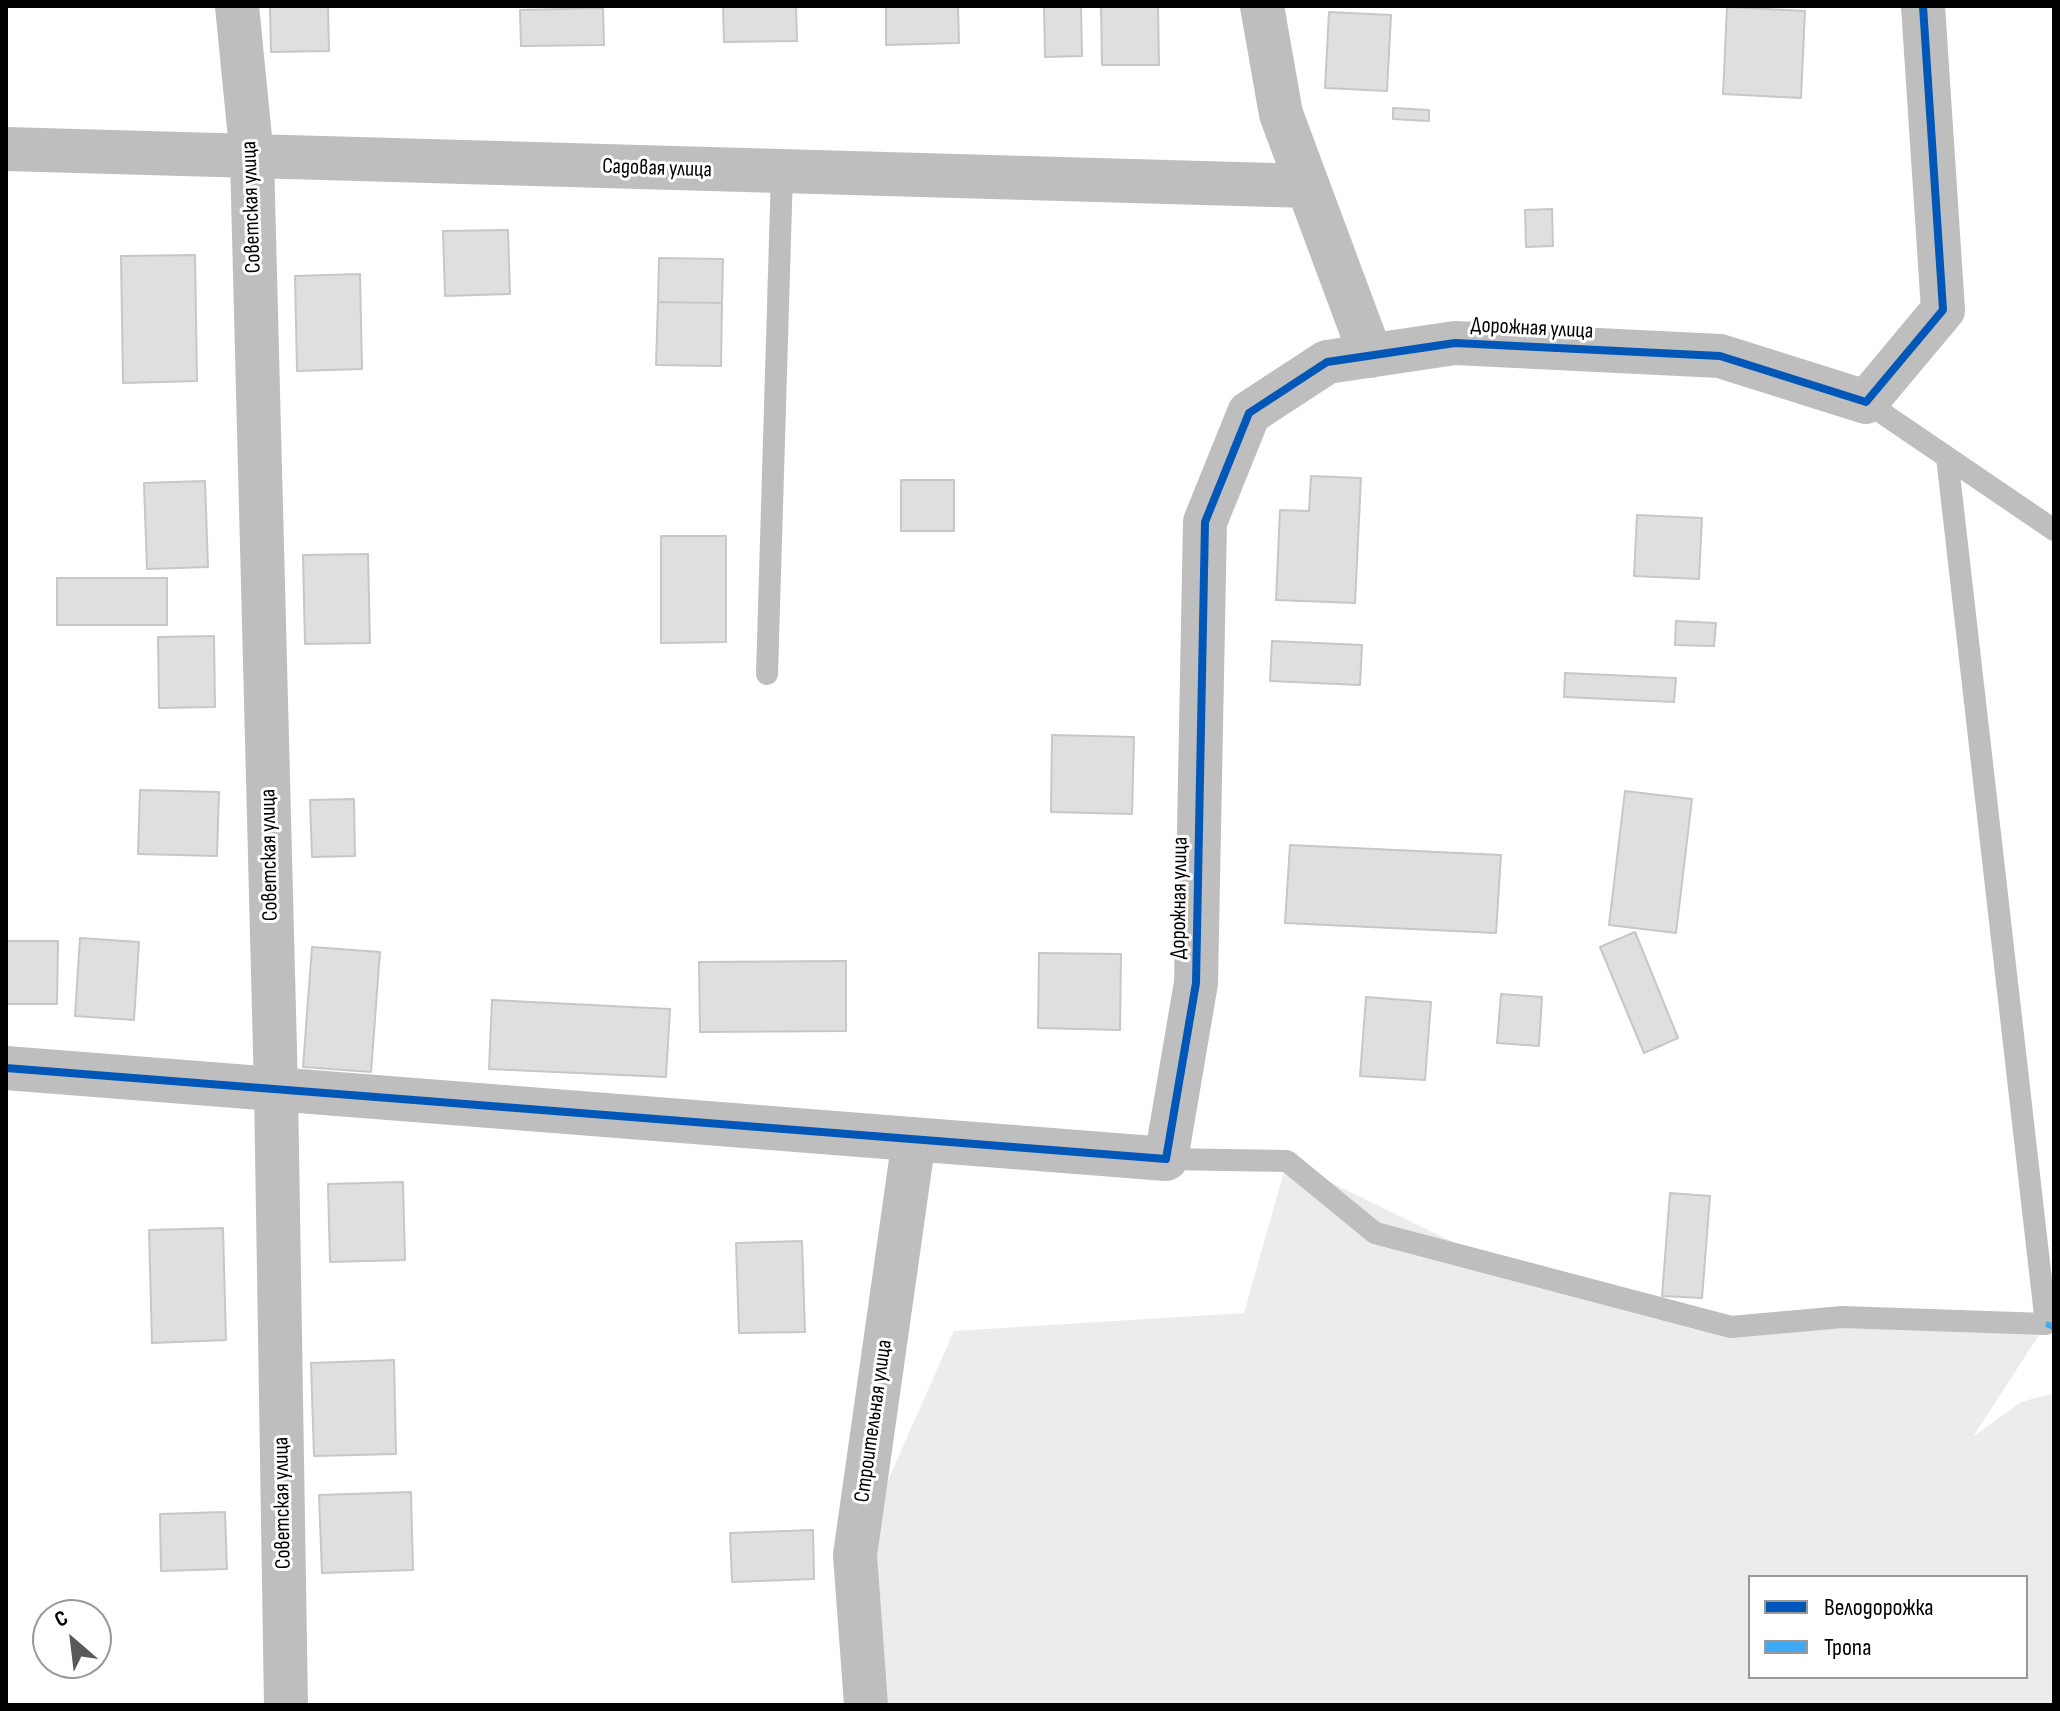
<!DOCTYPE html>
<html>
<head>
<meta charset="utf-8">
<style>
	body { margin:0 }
	#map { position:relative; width:2060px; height:1711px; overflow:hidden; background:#fff; font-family:"Sofia Sans Condensed",sans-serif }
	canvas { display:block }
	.frame { position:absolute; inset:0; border:8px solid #000; pointer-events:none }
	.legend { position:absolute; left:1748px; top:1575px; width:280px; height:104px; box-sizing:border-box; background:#fff; border:2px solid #999; margin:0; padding:10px 14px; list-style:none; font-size:24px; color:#000 }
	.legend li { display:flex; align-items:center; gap:16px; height:40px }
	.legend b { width:40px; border:2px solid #999 }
	.north { position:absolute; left:32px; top:1599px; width:80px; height:80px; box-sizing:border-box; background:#fff; border:2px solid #999; border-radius:50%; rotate:332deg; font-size:22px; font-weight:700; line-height:32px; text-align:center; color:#000 }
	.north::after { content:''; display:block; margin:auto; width:28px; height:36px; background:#595959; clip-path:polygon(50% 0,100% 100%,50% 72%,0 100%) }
</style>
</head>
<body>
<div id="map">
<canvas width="2060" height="1711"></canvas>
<div class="frame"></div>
<ul class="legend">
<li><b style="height:10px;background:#0057b8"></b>Велодорожка</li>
<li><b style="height:10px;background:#3fa9f5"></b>Тропа</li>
</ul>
<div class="north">С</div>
</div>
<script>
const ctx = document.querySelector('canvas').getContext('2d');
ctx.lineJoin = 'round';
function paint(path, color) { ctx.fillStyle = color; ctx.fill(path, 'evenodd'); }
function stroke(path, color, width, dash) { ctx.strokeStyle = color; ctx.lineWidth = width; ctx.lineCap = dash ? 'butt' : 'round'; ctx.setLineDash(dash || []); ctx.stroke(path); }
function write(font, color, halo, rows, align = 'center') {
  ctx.font = font + ' "Sofia Sans Condensed",sans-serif'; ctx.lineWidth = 6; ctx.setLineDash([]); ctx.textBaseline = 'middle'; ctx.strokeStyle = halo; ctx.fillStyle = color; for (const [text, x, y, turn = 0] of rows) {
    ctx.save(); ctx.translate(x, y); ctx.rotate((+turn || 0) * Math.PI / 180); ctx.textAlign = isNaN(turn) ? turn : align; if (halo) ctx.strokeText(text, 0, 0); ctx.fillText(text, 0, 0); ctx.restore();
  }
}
paint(new Path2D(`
	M 1287,1161 L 1508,1269 L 1731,1327 L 2046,1324 L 1973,1437 L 2021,1402 L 2054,1393 L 2054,1705 L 881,1705 L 855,1555 L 954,1331 L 1244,1313 ZM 1750,1577 L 2026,1577 L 2026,1677 L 1750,1677 Z`), '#ececec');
const building = new Path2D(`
	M 270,6 L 328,6 L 329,51 L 271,52 Z
	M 723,6 L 796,6 L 797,41 L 724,42 Z
	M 886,6 L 958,6 L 959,43 L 886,45 Z
	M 1044,6 L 1081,6 L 1082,56 L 1045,57 Z
	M 1101,6 L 1158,6 L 1159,65 L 1102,65 Z
	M 1727,7 L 1805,11 L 1801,98 L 1723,94 Z
	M 603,8 L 604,45 L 521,46 L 520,10 Z
	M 1329,12 L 1391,15 L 1387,91 L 1325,88 Z
	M 1393,108 L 1429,110 L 1429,121 L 1393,119 Z
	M 1552,209 L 1553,246 L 1526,247 L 1525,210 Z
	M 508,230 L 510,294 L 445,296 L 443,231 Z
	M 195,255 L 197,381 L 123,383 L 121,256 Z
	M 659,258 L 723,259 L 722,303 L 658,302 Z
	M 360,274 L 362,369 L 297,371 L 295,276 Z
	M 658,302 L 722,303 L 721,366 L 656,365 Z
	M 1311,476 L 1361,478 L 1355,603 L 1276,600 L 1280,510 L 1309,511 Z
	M 901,480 L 954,480 L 954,531 L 901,531 Z
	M 205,481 L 208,567 L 147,569 L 144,483 Z
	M 1637,515 L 1702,518 L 1699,579 L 1634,576 Z
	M 661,536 L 726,536 L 726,642 L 661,643 Z
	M 368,554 L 370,643 L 305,644 L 303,555 Z
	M 57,578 L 167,578 L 167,625 L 57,625 Z
	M 1676,621 L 1716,623 L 1714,646 L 1675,645 Z
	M 214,636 L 215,707 L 159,708 L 158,637 Z
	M 1272,641 L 1362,645 L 1360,685 L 1270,681 Z
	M 1565,673 L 1676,678 L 1674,702 L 1564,697 Z
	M 1052,735 L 1134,737 L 1132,814 L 1051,812 Z
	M 140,790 L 219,792 L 217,856 L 138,854 Z
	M 1625,791 L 1692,799 L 1676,933 L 1609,925 Z
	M 354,799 L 355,856 L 312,857 L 310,800 Z
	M 1290,845 L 1501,855 L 1496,933 L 1285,923 Z
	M 1635,932 L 1678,1038 L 1644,1053 L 1600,947 Z
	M 80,938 L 139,942 L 134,1020 L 75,1016 Z
	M 7,941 L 58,941 L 57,1004 L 6,1004 Z
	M 312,947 L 380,952 L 371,1072 L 303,1067 Z
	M 1039,953 L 1121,954 L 1120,1030 L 1038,1028 Z
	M 846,961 L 846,1031 L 700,1032 L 699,962 Z
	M 1501,994 L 1542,997 L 1539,1046 L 1497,1043 Z
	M 1366,997 L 1431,1002 L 1425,1080 L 1360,1076 Z
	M 492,1000 L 670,1009 L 666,1077 L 489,1069 Z
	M 403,1182 L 405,1260 L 330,1262 L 328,1184 Z
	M 1670,1193 L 1710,1196 L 1702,1298 L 1662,1296 Z
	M 223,1228 L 226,1340 L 152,1343 L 149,1230 Z
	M 802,1241 L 805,1332 L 739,1333 L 736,1243 Z
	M 394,1360 L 396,1454 L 314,1456 L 311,1363 Z
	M 411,1492 L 413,1570 L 322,1573 L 319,1495 Z
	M 225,1512 L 227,1569 L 161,1571 L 160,1514 Z
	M 813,1530 L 814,1579 L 732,1582 L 730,1533 Z`);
paint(building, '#dfdfdf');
stroke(building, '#c7c7c7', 2);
stroke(new Path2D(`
	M 1866,402 L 2054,530
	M 767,674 L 782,172
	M 1166,1159 L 1287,1161 L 1375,1233 L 1731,1327 L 1842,1317 L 2046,1324 L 1947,457`), '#bebebe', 22);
stroke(new Path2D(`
	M 237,6 L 252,158 L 276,1089 L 286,1705
	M 1262,6 L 1281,114 L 1371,356
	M 6,149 L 1308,186
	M 6,1068 L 1166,1159 L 1196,983 L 1205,522 L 1249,413 L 1327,362 L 1455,343 L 1720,356 L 1866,402 L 1943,310 L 1923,6
	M 866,1705 L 855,1555 L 914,1139`), '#bebebe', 44);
stroke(new Path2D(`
	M 2046,1324 L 2054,1327`), '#3fa9f5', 6, [12, 6]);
stroke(new Path2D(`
	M 6,1068 L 1166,1159 L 1196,983 L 1205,522 L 1249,413 L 1327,362 L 1455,343 L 1720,356 L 1866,402 L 1943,310 L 1923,6`), '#0057b8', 8);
write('22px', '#000', '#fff', [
	["Садовая улица",657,169,2],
	["Советская улица",252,207,-92],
	["Дорожная улица",1532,329,3],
	["Советская улица",270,855,-91],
	["Дорожная улица",1180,898,-89],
	["Строительная улица",874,1421,-82],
	["Советская улица",283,1503,-91]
]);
</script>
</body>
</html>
